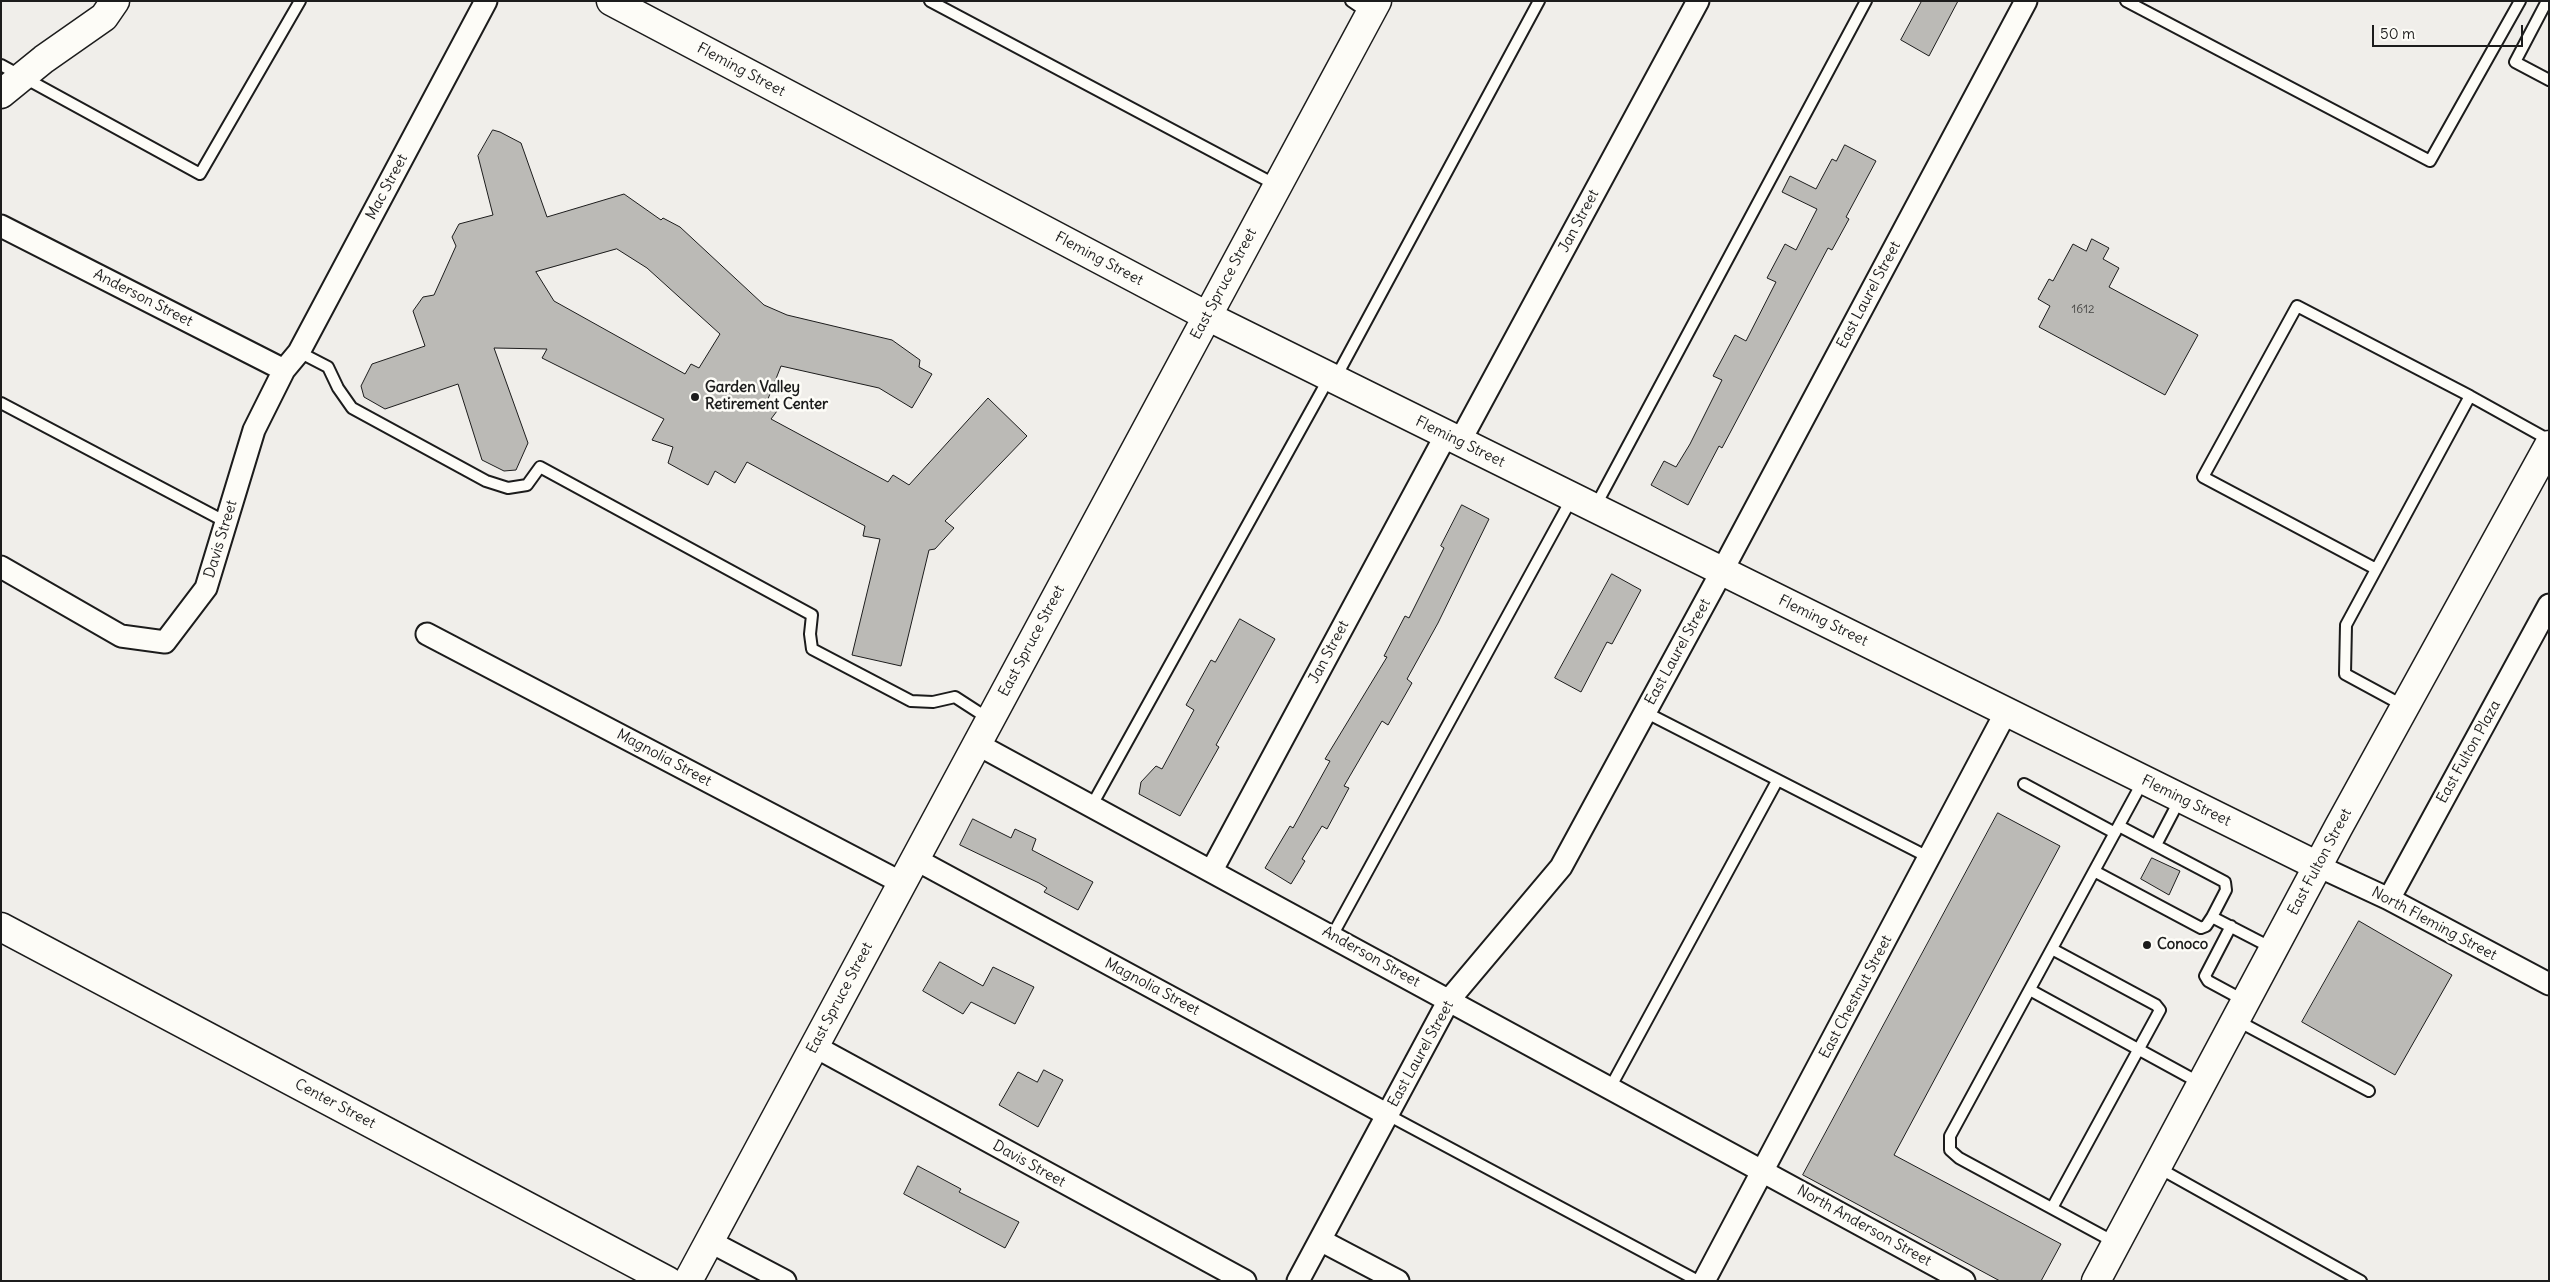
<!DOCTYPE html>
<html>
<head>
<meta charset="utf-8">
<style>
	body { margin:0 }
	#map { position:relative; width:2550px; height:1282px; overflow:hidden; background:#f0eeea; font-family:Delius,sans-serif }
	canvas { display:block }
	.frame { position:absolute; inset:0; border:2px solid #1c1c1c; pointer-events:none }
	.scale { position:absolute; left:2372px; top:25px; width:151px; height:22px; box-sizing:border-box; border:2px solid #1c1c1c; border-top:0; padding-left:6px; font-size:15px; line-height:18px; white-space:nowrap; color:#1c1c1c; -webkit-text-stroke:4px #fdfcf7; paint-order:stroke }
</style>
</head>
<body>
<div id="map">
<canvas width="2550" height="1282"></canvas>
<div class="frame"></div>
<div class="scale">50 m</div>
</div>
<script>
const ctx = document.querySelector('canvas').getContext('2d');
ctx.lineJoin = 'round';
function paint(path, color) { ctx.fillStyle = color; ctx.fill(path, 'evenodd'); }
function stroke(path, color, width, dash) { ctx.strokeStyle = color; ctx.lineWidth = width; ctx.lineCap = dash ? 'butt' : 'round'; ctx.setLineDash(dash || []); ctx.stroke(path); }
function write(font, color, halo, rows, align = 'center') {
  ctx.font = font + ' Delius,sans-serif'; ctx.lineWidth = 5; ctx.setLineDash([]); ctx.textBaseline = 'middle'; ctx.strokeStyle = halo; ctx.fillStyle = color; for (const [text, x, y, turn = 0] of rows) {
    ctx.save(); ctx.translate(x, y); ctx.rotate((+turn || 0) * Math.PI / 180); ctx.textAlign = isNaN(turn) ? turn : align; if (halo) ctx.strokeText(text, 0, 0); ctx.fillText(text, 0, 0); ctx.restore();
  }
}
const building = new Path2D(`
	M 1922,1 L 1958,1 L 1929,56 L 1901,40 Z
	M 493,130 L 500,132 L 521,143 L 547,217 L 624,194 L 661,220 L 663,218 L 680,227 L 764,305 L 787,315 L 892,340 L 920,360 L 919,367 L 932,374 L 912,408 L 879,388 L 781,366 L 766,404 L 777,411 L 771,419 L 888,482 L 893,475 L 909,485 L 988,398 L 1027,436 L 945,521 L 954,528 L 935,549 L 929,550 L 901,666 L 852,655 L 880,539 L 863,536 L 865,526 L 747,462 L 735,483 L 715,471 L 708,485 L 668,463 L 673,447 L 652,440 L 664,419 L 542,358 L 547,349 L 494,348 L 528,443 L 516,470 L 504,471 L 482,460 L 458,384 L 385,409 L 364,397 L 361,386 L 372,364 L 425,346 L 413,311 L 423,297 L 434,295 L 456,246 L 452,237 L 459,224 L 493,215 L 478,156 ZM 617,249 L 647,268 L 720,334 L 699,368 L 691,364 L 685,374 L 554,301 L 536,272 Z
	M 1845,145 L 1876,161 L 1846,217 L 1849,219 L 1832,250 L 1828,248 L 1722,448 L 1719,446 L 1688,505 L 1651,485 L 1664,461 L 1676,467 L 1690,444 L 1722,380 L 1713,376 L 1735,335 L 1746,341 L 1776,282 L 1767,278 L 1785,244 L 1796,250 L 1817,209 L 1782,192 L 1790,176 L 1816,189 L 1832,159 L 1836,161 Z
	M 2092,239 L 2109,248 L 2103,259 L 2119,268 L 2109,287 L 2198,335 L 2165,395 L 2039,327 L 2050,306 L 2038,299 L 2049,279 L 2053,281 L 2073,244 L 2086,251 Z
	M 1462,505 L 1489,519 L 1438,623 L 1407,679 L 1412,683 L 1388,725 L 1382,721 L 1344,786 L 1349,788 L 1327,829 L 1322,826 L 1302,859 L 1305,861 L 1291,884 L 1265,868 L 1290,826 L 1293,828 L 1330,761 L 1325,759 L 1387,657 L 1384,656 L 1405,616 L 1409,618 L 1444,548 L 1441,546 Z
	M 1612,574 L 1641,590 L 1612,644 L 1607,642 L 1581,692 L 1555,678 Z
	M 1240,619 L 1275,639 L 1216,745 L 1219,747 L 1180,816 L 1139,794 L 1141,782 L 1156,766 L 1162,769 L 1194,710 L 1186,705 L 1211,660 L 1215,662 Z
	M 1998,813 L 2060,846 L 1894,1155 L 2061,1244 L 2041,1281 L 2000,1281 L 1803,1175 Z
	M 973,819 L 1011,838 L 1015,829 L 1036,839 L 1032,850 L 1093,882 L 1078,910 L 1044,892 L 1047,888 L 1039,883 L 960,845 Z
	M 2152,858 L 2180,871 L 2169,895 L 2141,879 Z
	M 2359,921 L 2452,975 L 2395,1075 L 2302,1022 Z
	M 940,962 L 983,986 L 993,967 L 1034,987 L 1015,1024 L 971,1002 L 963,1014 L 923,991 Z
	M 1044,1070 L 1063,1080 L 1038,1127 L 999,1105 L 1018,1072 L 1037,1082 Z
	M 918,1166 L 961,1189 L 959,1192 L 1019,1222 L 1005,1248 L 904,1194 Z`);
paint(building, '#bbbab6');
stroke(building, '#1c1c1c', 1);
const lane = new Path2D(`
	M 930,1 L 1276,185
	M 1351,1 L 1370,14
	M 2126,1 L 2430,161 L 2520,1
	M 2547,1 L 2515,62 L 2549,80
	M 1,65 L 200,174 L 300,1
	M 299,352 L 328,367 L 338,388 L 352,408 L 486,481 L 508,488 L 527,485 L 540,467 L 812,615 L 810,634 L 812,649 L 911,701 L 933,702 L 955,697 L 989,719
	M 1335,379 L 1539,1
	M 1,403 L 226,522
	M 1595,507 L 1866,1
	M 2376,569 L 2203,477 L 2297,306 L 2470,396
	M 2404,706 L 2345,674 L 2346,625 L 2470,396 L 2549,440
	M 1645,712 L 1930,858
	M 2024,784 L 2115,833
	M 1092,805 L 1329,378
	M 2119,826 L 2225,882 L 2226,890 L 2212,917 L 2272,948
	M 2156,845 L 2180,799
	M 2094,871 L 2201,928 L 2206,926 L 2212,917
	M 2231,926 L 2205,976 L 2208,981 L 2245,1001
	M 1332,936 L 1572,498
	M 2030,990 L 2200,1083
	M 2236,1020 L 2369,1091
	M 1610,1088 L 1777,781
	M 1388,1115 L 1698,1281
	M 2157,1167 L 2361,1281
	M 2052,1208 L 2160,1010 L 2156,1005 L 2052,949
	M 2116,1243 L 1959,1158 L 1950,1150 L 1950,1136 L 2143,781`);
const street = new Path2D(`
	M 1,226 L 284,370
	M 1460,441 L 1698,1
	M 1,567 L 121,636 L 165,642 L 206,588 L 254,430 L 284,370 L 299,352 L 486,1
	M 427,634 L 902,883
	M 977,744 L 1964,1281
	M 915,859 L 1388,1115
	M 2318,866 L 2389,899 L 2549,984
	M 1212,870 L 1446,435
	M 2389,899 L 2549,605
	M 814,1046 L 1245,1281
	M 1320,1240 L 1398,1281
	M 709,1241 L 785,1281
	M 1298,1281 L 1449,1000 L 1561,867 L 1722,571 L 2026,1
	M 1704,1281 L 2006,712`);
const secondary = new Path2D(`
	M 611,1 L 1207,316 L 2318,866
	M 1,94 L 44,59 L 104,17 L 115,1
	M 1,927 L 668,1281
	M 688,1281 L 1377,1`);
const primary = new Path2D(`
	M 2096,1281 L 2338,828 L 2549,445`);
stroke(lane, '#1c1c1c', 14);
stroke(street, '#1c1c1c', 25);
stroke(secondary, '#1c1c1c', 31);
stroke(primary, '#1c1c1c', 31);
stroke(lane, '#fdfcf7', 10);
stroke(street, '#fdfcf7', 21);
stroke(secondary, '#fdfcf7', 28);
stroke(primary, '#fdfcf7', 28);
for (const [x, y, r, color] of [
	[695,397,5,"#1c1c1c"],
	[2147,945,5,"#1c1c1c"]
]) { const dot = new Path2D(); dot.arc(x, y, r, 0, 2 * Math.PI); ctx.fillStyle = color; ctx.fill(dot); stroke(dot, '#fdfcf7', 2); }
write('12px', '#444442', null, [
	["1612",2083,310]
]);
write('15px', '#1c1c1c', '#fdfcf7', [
	["Fleming Street",741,70,28],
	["Mac Street",387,187,-62],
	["Jan Street",1579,221,-62],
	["Fleming Street",1099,259,28],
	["East Spruce Street",1224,284,-62],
	["East Laurel Street",1869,295,-62],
	["Anderson Street",143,298,27],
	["Fleming Street",1460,442,26],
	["Davis Street",221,539,-73],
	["Fleming Street",1823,621,26],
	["East Spruce Street",1032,641,-62],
	["Jan Street",1329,652,-62],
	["East Laurel Street",1678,652,-61],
	["East Fulton Plaza",2469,752,-61],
	["Magnolia Street",664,758,28],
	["Fleming Street",2186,801,26],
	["East Fulton Street",2320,862,-62],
	["North Fleming Street",2434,924,28],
	["Anderson Street",1371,957,29],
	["Magnolia Street",1152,987,28],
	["East Chestnut Street",1856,997,-62],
	["East Spruce Street",840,998,-62],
	["East Laurel Street",1421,1054,-61],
	["Center Street",335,1104,28],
	["Davis Street",1029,1164,29],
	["North Anderson Street",1864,1226,29]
]);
write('bold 15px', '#1c1c1c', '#fdfcf7', [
	["Garden Valley",705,388],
	["Retirement Center",705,405],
	["Conoco",2157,945]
], 'left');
</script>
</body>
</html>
